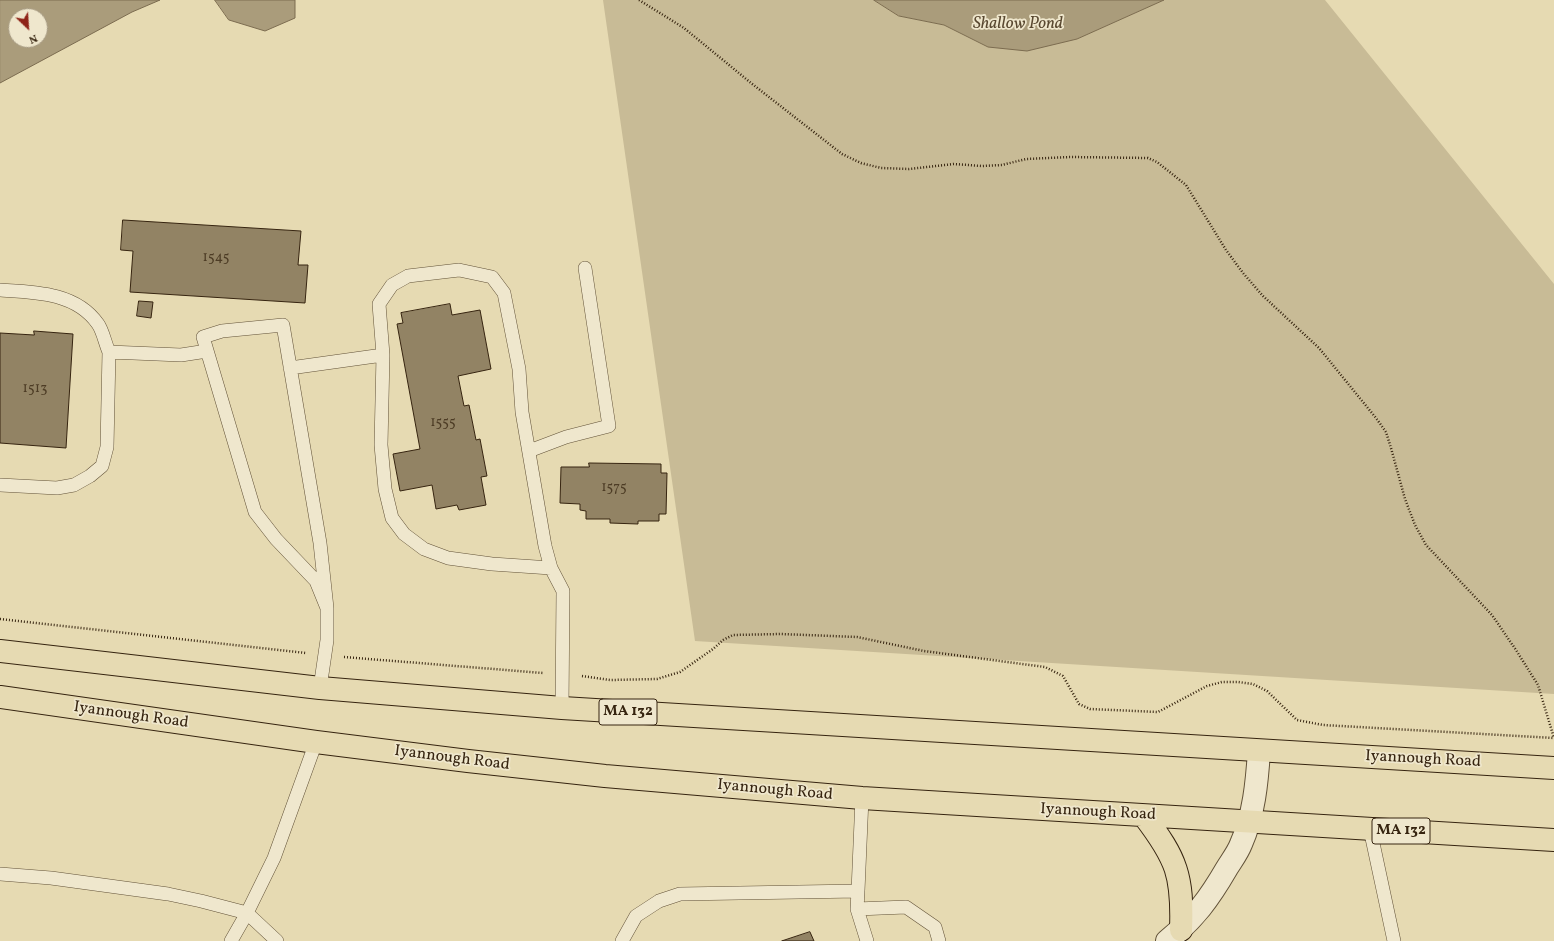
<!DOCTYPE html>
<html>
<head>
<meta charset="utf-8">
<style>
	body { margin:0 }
	#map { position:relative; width:1554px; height:941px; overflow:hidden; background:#e6dab2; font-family:Vollkorn,serif }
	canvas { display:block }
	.north { position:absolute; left:8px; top:8px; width:40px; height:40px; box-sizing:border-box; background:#efe7cd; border:1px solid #a59981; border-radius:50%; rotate:155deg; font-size:11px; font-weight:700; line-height:16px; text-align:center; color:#362410 }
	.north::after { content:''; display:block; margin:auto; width:14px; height:18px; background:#8f2418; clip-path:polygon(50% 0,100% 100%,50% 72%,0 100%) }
</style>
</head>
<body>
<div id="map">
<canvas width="1554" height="941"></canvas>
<div class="north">N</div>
</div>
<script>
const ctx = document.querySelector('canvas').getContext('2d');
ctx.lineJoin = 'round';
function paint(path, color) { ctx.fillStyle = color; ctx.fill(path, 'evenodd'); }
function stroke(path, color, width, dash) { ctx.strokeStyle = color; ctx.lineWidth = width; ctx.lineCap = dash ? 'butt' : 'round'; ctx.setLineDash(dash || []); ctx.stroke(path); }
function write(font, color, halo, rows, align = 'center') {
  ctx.font = font + ' Vollkorn,serif'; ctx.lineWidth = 3.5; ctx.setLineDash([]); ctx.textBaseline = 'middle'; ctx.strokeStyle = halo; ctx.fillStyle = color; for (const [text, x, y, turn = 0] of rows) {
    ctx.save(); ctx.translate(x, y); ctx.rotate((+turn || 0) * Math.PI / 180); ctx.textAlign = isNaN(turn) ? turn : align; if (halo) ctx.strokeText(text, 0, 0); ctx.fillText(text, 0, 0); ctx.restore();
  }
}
paint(new Path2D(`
	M 603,0 L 874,0 L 899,16 L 944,25 L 988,47 L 1077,39 L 1164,0 L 1325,0 L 1554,284 L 1554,694 L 695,641 Z`), '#c8bb96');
const water = new Path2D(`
	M 0,0 L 160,0 L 132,12 L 0,83 ZM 16,16 L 40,16 L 40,40 L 16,40 Z
	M 215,0 L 295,0 L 295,18 L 265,31 L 229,20 Z
	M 874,0 L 1164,0 L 1077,39 L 1027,51 L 988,47 L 944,25 L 899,16 Z`);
paint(water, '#aa9c7b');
stroke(water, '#7c6c50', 1);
const building = new Path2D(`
	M 123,220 L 301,231 L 298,265 L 308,265 L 305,303 L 130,292 L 133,251 L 121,250 Z
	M 139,301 L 153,302 L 151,318 L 137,316 Z
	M 450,304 L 452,315 L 480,310 L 491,369 L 458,376 L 464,406 L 469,405 L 476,440 L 480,439 L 487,476 L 481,477 L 486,505 L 459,510 L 457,505 L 436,509 L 432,485 L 400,491 L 393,454 L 420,449 L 397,324 L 403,323 L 401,313 Z
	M 34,331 L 73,334 L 66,448 L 0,443 L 0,333 L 34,335 Z
	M 589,463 L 661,464 L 661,473 L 667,473 L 666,514 L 659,514 L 659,521 L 638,521 L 638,524 L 610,523 L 610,519 L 586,519 L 586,511 L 580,510 L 580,504 L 560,503 L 561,467 L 589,467 Z
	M 810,932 L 814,941 L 782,941 Z`);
paint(building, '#928364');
stroke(building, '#362410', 1);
const lane = new Path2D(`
	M 0,290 C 34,292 76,292 98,324 C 103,331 105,343 109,352
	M 383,355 L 381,445 L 385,489 L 392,518 L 404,534 L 424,549 L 448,558 L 492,564 L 551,568
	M 290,368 L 383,355 L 379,304 L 392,285 L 408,276 L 459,270 L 492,277 L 504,293 L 519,369 L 522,412 L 545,546 L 551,568 L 563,591 L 562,708
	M 529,451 L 566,437 L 609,426 L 585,268
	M 0,485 L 57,488 L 74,485 L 90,476 L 102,466 L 107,447 L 109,352 L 181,355 L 207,351
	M 320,688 L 327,640 L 327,608 L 320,543 L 283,325 L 222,331 L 203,337 L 255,512 L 276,539 L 316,581 L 327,608
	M 1370,829 L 1394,941
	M 0,874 L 51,878 L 168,894 L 201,901 L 247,913 L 277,941
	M 858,891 L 857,909 L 906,907 L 935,927 L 939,941
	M 857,909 L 867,941
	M 231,941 L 247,913 L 274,858 L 316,742
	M 622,941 L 636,916 L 659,901 L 680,894 L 858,891 L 862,798`);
const street = new Path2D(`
	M 1167,941 C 1195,918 1209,899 1227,868 C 1232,860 1238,852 1241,844 C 1254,815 1257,782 1259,751`);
const primary = new Path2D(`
	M 0,651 L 320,688 L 562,708 L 1554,768
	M 0,697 L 316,742 L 468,761 L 605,776 L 862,798 L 1554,840
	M 1144,816 C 1177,859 1183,876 1181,930`);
stroke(lane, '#625238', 14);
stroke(street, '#625238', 24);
stroke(primary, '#362410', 24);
stroke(new Path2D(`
	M 639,0 L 684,28 L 751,83 L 842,154 L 861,163 L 881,168 L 909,169 L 954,164 L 982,166 L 1002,165 L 1026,159 L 1070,157 L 1148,158 L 1157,162 L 1186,185 L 1226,250 L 1243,273 L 1263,296 L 1319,348 L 1376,418 L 1386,432 L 1391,448 L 1405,499 L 1415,525 L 1426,545 L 1492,615 L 1516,650 L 1538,685 L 1554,738
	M 0,619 L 306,653
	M 344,657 L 543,673
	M 582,676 L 610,680 L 657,679 L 680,672 L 713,649 L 723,640 L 733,635 L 781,634 L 857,637 L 924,651 L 1045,667 L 1063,676 L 1079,704 L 1090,709 L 1158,712 L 1207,686 L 1222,682 L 1238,682 L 1253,684 L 1267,691 L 1297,720 L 1323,725 L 1554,738`), '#362410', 2.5, [1, 2]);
stroke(lane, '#efe7cd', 13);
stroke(street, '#efe7cd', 22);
stroke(primary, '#e6dab2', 22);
write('14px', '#4d3c25', null, [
	["1545",216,258],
	["1513",35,389],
	["1555",443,423],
	["1575",614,488]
]);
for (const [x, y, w] of [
	[628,712,58],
	[1401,831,58]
]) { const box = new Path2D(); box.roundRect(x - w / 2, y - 13, w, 26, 3); ctx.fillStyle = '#efe7cd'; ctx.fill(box); stroke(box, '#362410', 1); }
write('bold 15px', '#362410', null, [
	["MA 132",628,712],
	["MA 132",1401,831]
]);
write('16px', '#362410', '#efe7cd', [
	["Iyannough Road",131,716,8],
	["Iyannough Road",452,759,7],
	["Iyannough Road",1423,760,3],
	["Iyannough Road",775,791,5],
	["Iyannough Road",1098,813,3]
]);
write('italic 17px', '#594830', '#efe7cd', [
	["Shallow Pond",1018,25]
]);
</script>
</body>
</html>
